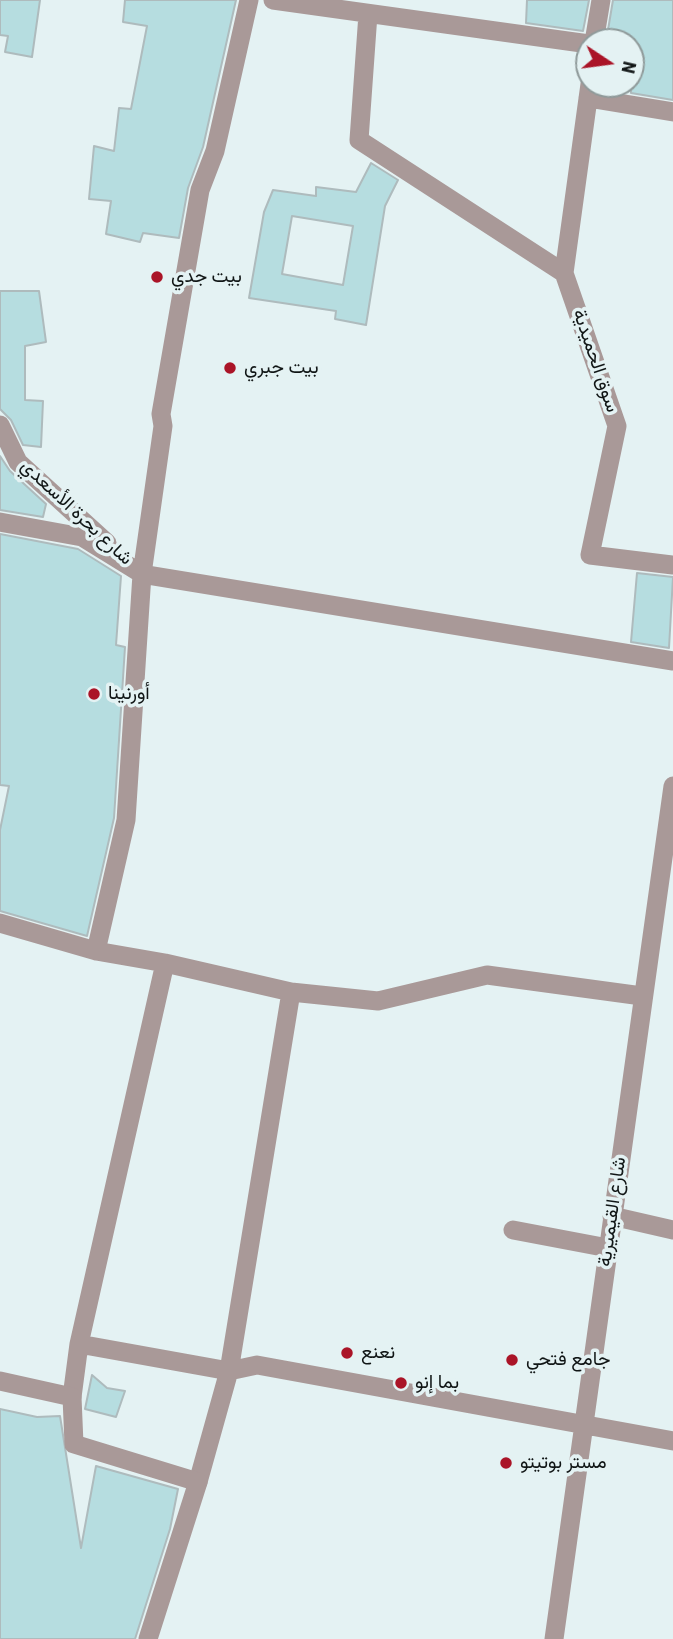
<!DOCTYPE html>
<html>
<head>
<meta charset="utf-8">
<style>
	body { margin:0 }
	#map { position:relative; width:673px; height:1639px; overflow:hidden; background:#e4f2f3; font-family:"Roboto Condensed",sans-serif }
	canvas { display:block }
	.north { position:absolute; left:575px; top:28px; width:70px; height:70px; box-sizing:border-box; background:#e4f2f3; border:2px solid #8f9a9a; border-radius:50%; rotate:103deg; font-size:19px; font-weight:700; line-height:28px; text-align:center; color:#101515 }
	.north::after { content:''; display:block; margin:auto; width:24px; height:32px; background:#aa1427; clip-path:polygon(50% 0,100% 100%,50% 72%,0 100%) }
</style>
</head>
<body>
<div id="map">
<canvas width="673" height="1639"></canvas>
<div class="north">N</div>
</div>
<script>
const ctx = document.querySelector('canvas').getContext('2d');
ctx.lineJoin = 'round';
function paint(path, color) { ctx.fillStyle = color; ctx.fill(path, 'evenodd'); }
function stroke(path, color, width, dash) { ctx.strokeStyle = color; ctx.lineWidth = width; ctx.lineCap = dash ? 'butt' : 'round'; ctx.setLineDash(dash || []); ctx.stroke(path); }
function write(font, color, halo, rows, align = 'center') {
  ctx.font = font + ' "Roboto Condensed",Vazirmatn,sans-serif'; ctx.lineWidth = 7; ctx.setLineDash([]); ctx.textBaseline = 'middle'; ctx.strokeStyle = halo; ctx.fillStyle = color; for (const [text, x, y, turn = 0] of rows) {
    ctx.save(); ctx.translate(x, y); ctx.rotate((+turn || 0) * Math.PI / 180); ctx.textAlign = isNaN(turn) ? turn : align; if (halo) ctx.strokeText(text, 0, 0); ctx.fillText(text, 0, 0); ctx.restore();
  }
}
const building = new Path2D(`
	M 0,0 L 40,0 L 32,57 L 5,52 L 8,36 L 0,35 Z
	M 125,0 L 236,0 L 203,147 L 188,188 L 179,238 L 143,233 L 140,242 L 106,234 L 111,201 L 89,199 L 94,146 L 114,151 L 119,108 L 131,109 L 147,26 L 123,22 Z
	M 527,0 L 589,0 L 583,31 L 526,23 Z
	M 613,0 L 673,0 L 673,100 L 631,93 L 631,42 L 606,42 Z
	M 371,163 L 398,180 L 385,206 L 366,325 L 335,319 L 336,311 L 249,298 L 264,212 L 273,190 L 316,196 L 316,187 L 356,192 ZM 292,216 L 353,226 L 343,285 L 282,274 Z
	M 0,291 L 39,291 L 46,342 L 25,346 L 25,400 L 43,401 L 41,447 L 23,445 L 11,420 L 0,409 Z
	M 0,456 L 10,471 L 46,504 L 43,517 L 0,510 Z
	M 0,534 L 78,549 L 121,576 L 116,645 L 125,647 L 114,818 L 87,936 L 0,911 L 0,830 L 9,786 L 0,785 Z
	M 637,573 L 673,577 L 669,648 L 631,642 Z
	M 92,1375 L 107,1388 L 125,1391 L 116,1417 L 85,1409 Z
	M 0,1409 L 37,1417 L 60,1416 L 81,1548 L 96,1466 L 178,1489 L 170,1529 L 135,1639 L 0,1639 Z`);
paint(building, '#b6dde0');
stroke(building, '#aebbbd', 2);
stroke(new Path2D(`
	M 273,0 L 589,44
	M 368,14 L 359,140 L 564,273
	M 594,42 L 601,0
	M 590,84 L 564,273 L 617,426 L 590,555 L 673,565
	M 588,98 L 673,112
	M 0,425 L 18,462 L 107,543
	M 0,522 L 82,537 L 142,574 L 673,661
	M 0,923 L 96,951 L 165,963 L 79,1344 L 72,1397
	M 96,951 L 126,820 L 142,574 L 163,426 L 161,414 L 200,190 L 215,151 L 249,0
	M 165,963 L 291,992
	M 612,1216 L 673,1230
	M 513,1230 L 608,1248
	M 79,1344 L 229,1371 L 257,1365 L 673,1441
	M 198,1482 L 229,1371 L 291,992 L 378,1001 L 487,975 L 642,996
	M 554,1639 L 673,786`), '#a99998', 19);
stroke(new Path2D(`
	M 0,1381 L 72,1397 L 74,1444 L 198,1482 L 148,1639`), '#a99998', 19);
for (const [x, y, r, color] of [
	[157,277,7,"#aa1427"],
	[230,368,7,"#aa1427"],
	[94,694,7,"#aa1427"],
	[347,1353,7,"#aa1427"],
	[512,1360,7,"#aa1427"],
	[401,1383,7,"#aa1427"],
	[506,1463,7,"#aa1427"]
]) { const dot = new Path2D(); dot.arc(x, y, r, 0, 2 * Math.PI); ctx.fillStyle = color; ctx.fill(dot); stroke(dot, '#e4f2f3', 2.5); }
write('19px', '#101515', '#e4f2f3', [
	["بيت جدي",171,277],
	["بيت جبري",244,368],
	["أورنينا",108,694],
	["نعنع",361,1353],
	["جامع فتحي",526,1360],
	["بما إنو",415,1383],
	["مستر بوتيتو",520,1463]
], 'left');
write('19px', '#101515', '#e4f2f3', [
	["سوق الحميدية",595,361,71],
	["شارع بحرة الأسعدي",76,513,43],
	["شارع القيميرية",613,1212,-82]
]);
</script>
</body>
</html>
